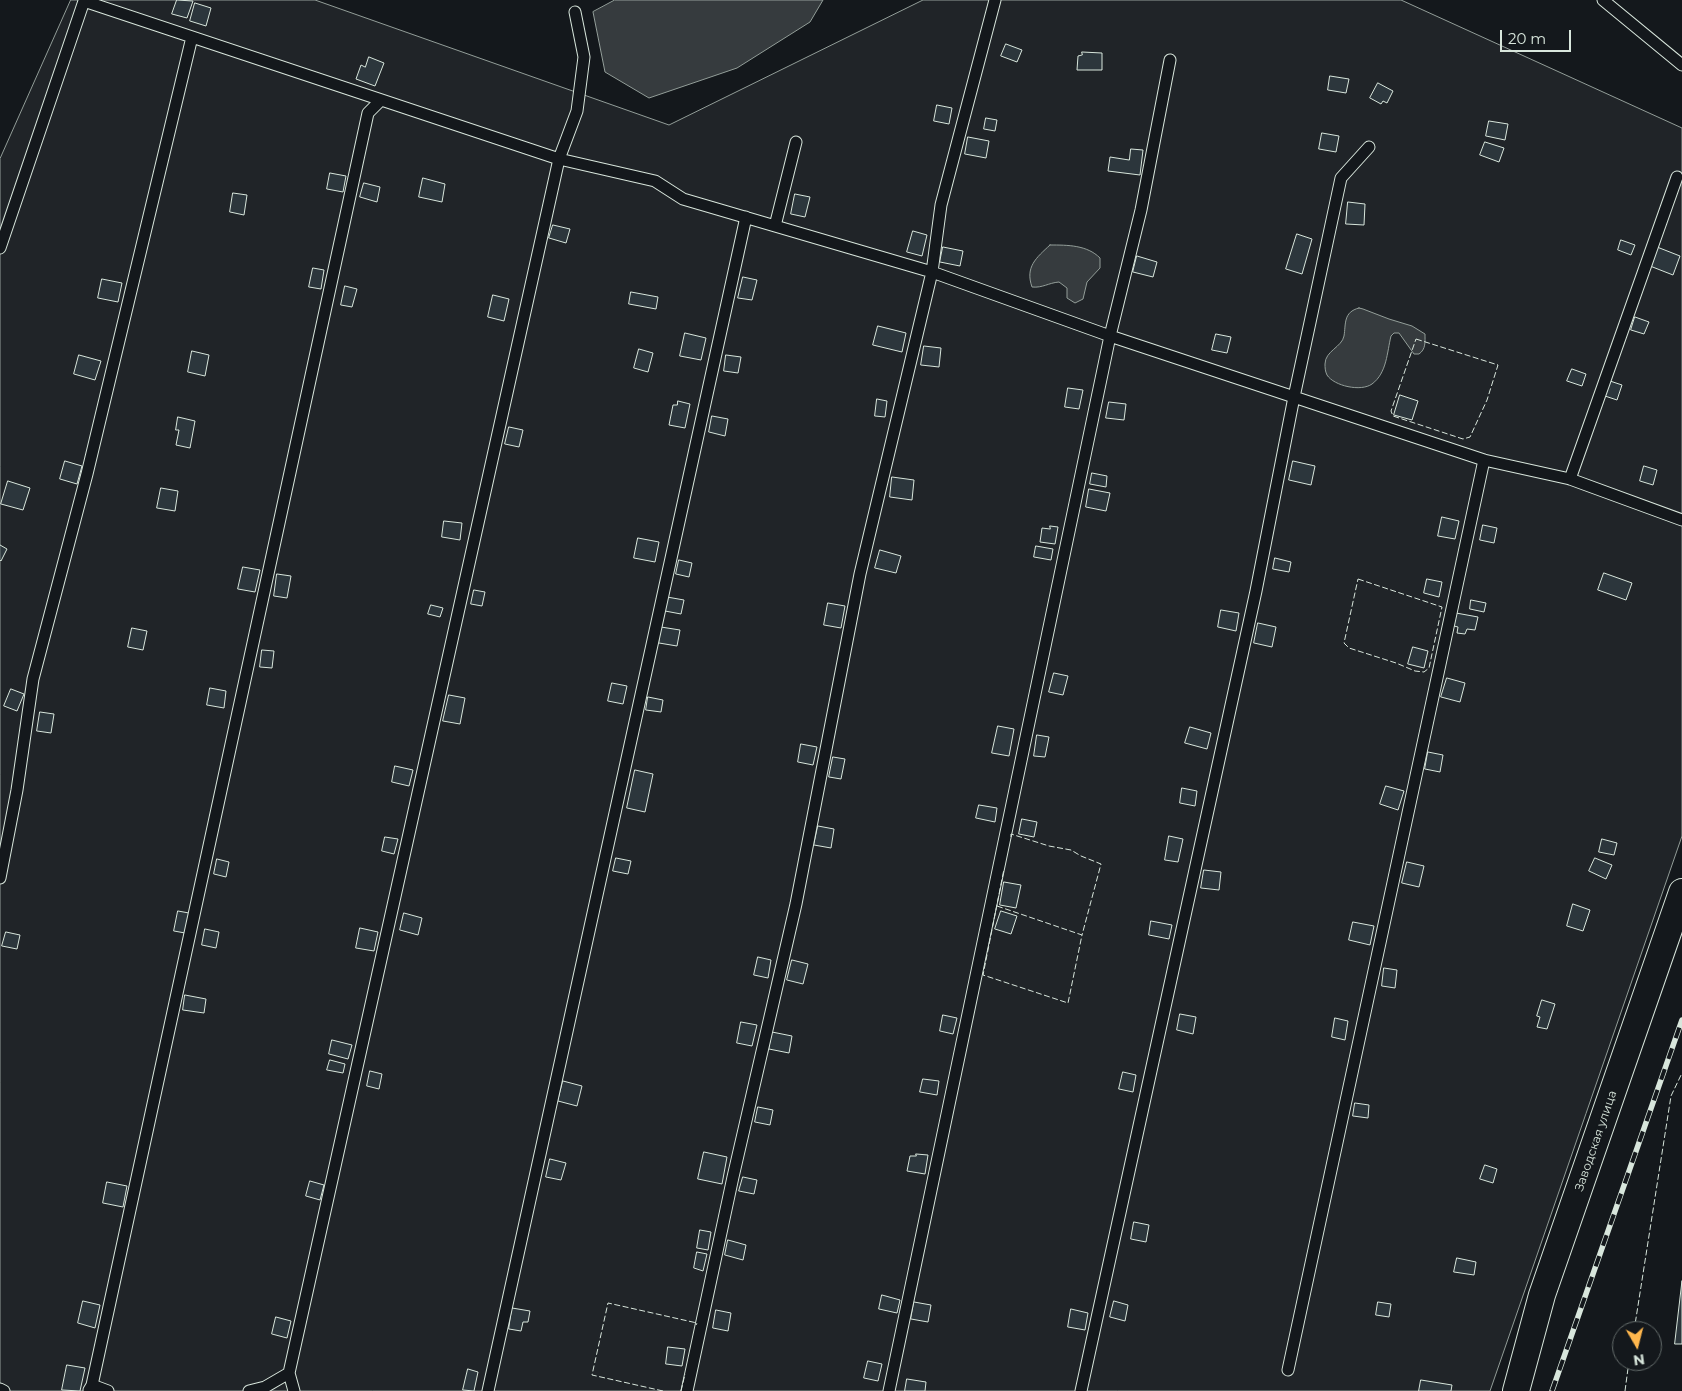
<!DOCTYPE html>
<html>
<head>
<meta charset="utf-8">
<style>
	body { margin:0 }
	#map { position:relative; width:1682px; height:1391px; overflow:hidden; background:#14181c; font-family:Montserrat,sans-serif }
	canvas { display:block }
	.north { position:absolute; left:1612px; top:1321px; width:50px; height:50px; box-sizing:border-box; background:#14181c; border:1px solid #626a69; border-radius:50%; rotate:172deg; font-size:14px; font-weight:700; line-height:20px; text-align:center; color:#d8e6dc }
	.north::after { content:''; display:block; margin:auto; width:18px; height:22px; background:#ffb74d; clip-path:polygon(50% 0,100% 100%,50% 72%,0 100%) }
	.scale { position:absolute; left:1500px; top:30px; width:71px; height:22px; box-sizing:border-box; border:2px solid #d8e6dc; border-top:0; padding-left:6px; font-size:15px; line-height:18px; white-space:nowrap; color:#d8e6dc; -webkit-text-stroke:4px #14181c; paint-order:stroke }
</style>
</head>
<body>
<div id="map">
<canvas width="1682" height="1391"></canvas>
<div class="north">N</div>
<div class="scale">20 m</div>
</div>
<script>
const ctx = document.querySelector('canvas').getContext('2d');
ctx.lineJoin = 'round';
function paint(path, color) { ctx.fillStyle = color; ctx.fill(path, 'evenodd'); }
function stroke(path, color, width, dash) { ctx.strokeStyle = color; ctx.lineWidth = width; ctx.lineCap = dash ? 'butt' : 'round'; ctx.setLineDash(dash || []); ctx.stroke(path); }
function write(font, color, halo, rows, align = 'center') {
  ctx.font = font + ' Montserrat,sans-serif'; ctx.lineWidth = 4; ctx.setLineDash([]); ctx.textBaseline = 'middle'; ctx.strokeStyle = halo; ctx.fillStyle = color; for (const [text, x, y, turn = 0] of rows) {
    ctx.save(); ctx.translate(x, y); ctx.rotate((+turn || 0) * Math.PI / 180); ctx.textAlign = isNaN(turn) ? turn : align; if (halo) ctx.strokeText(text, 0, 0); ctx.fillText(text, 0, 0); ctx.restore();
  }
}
const green = new Path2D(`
	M 71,0 L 315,0 L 669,125 L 923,0 L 1401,0 L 1682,128 L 1682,836 L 1490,1391 L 0,1391 L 0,159 Z`);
paint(green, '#202428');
stroke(green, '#939e99', 1);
const water = new Path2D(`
	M 615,0 L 823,0 L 810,22 L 737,68 L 649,98 L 605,72 L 593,12 Z
	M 1050,245 C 1068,245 1087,245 1100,258 L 1100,268 L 1087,282 L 1083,299 L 1075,303 L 1067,298 L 1067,288 L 1059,282 C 1048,283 1043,288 1032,287 C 1025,267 1036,258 1050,245 Z
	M 1359,308 L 1363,309 L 1389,319 L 1412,326 L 1425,334 C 1425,342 1426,349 1419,354 L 1414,354 L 1399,333 L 1394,333 L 1391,336 C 1387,352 1387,373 1372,384 C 1361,392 1334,386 1327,375 C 1325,371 1325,367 1325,364 C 1325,351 1342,347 1344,336 C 1346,324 1343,312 1359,308 Z`);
paint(water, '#363b3e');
stroke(water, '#939e99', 1);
const building = new Path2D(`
	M 177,0 L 193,1 L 187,18 L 172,14 Z
	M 195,3 L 211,8 L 206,26 L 190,21 Z
	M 1006,44 L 1022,50 L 1017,62 L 1001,56 Z
	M 1082,52 L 1102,53 L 1102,70 L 1077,70 L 1078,56 L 1082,55 Z
	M 369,57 L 384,63 L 375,86 L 356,79 L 361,65 L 365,67 Z
	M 1330,76 L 1349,79 L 1346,93 L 1328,90 Z
	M 1378,83 L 1393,91 L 1387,103 L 1383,101 L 1381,104 L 1370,98 Z
	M 937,105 L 952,108 L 949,124 L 934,121 Z
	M 986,118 L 997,120 L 995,131 L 984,129 Z
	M 1489,121 L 1508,124 L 1505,140 L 1486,136 Z
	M 1322,133 L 1339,136 L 1336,152 L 1319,149 Z
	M 968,137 L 989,141 L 986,158 L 965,154 Z
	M 1485,142 L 1504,148 L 1499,162 L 1480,155 Z
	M 1131,149 L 1143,150 L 1140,175 L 1108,171 L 1110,157 L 1129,160 Z
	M 330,173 L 346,176 L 343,192 L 327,189 Z
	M 423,178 L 445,184 L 442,202 L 419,197 Z
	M 364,183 L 380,187 L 377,202 L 360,197 Z
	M 233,193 L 247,195 L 244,215 L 230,212 Z
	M 795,194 L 810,197 L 805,217 L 791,214 Z
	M 1348,202 L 1365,204 L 1364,225 L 1346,224 Z
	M 553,225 L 570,229 L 566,243 L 549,238 Z
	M 913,231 L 927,235 L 922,256 L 907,252 Z
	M 1297,234 L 1312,239 L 1302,274 L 1286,269 Z
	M 1621,240 L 1635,245 L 1631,255 L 1618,250 Z
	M 943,247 L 963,251 L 960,266 L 940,262 Z
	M 1657,247 L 1680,256 L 1673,275 L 1650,266 Z
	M 1137,256 L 1157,262 L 1153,277 L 1133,272 Z
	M 313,268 L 324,270 L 321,289 L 309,287 Z
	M 743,277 L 757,280 L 752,300 L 738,298 Z
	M 102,279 L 122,283 L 118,302 L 98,298 Z
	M 345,286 L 357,289 L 352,307 L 341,305 Z
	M 631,292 L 658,297 L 656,309 L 629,304 Z
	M 493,295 L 509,299 L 504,321 L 488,317 Z
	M 1635,317 L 1649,322 L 1644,334 L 1631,330 Z
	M 878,326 L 906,333 L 902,352 L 873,345 Z
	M 685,333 L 706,338 L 701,360 L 680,356 Z
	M 1216,334 L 1231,337 L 1227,353 L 1212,350 Z
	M 924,346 L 941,348 L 939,367 L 921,365 Z
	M 639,349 L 653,353 L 648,372 L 634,368 Z
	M 192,351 L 209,355 L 205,376 L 188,372 Z
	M 79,355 L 101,361 L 95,380 L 74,374 Z
	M 726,355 L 741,357 L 738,373 L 724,371 Z
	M 1572,369 L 1586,374 L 1582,386 L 1567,381 Z
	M 1610,381 L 1622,385 L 1617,400 L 1605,396 Z
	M 1068,388 L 1083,390 L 1079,409 L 1065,407 Z
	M 1400,395 L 1418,401 L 1412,420 L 1394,415 Z
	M 877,399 L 887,401 L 885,417 L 875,416 Z
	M 678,401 L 690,404 L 685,428 L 669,425 L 673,405 L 677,405 Z
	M 1109,402 L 1126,404 L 1124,420 L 1106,418 Z
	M 712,416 L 728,419 L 725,436 L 709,432 Z
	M 178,417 L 195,421 L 190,448 L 176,445 L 179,430 L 176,430 Z
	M 509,427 L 523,430 L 519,447 L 505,444 Z
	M 65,461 L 82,466 L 77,484 L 60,479 Z
	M 1293,461 L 1315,466 L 1311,485 L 1289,480 Z
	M 1644,466 L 1657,470 L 1653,485 L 1640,481 Z
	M 1092,473 L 1107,476 L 1106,487 L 1090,484 Z
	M 892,477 L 914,480 L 912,500 L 890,497 Z
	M 8,481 L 30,488 L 23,510 L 1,504 Z
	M 161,488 L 178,491 L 175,511 L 157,508 Z
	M 1089,489 L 1110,493 L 1106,511 L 1086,507 Z
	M 1442,517 L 1459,521 L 1455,539 L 1438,536 Z
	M 444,521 L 462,523 L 460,540 L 442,537 Z
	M 1483,525 L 1497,528 L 1494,543 L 1480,540 Z
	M 1050,526 L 1058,527 L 1055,544 L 1040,542 L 1042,528 L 1050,529 Z
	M 638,538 L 659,542 L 655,562 L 634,558 Z
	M 0,545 L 7,549 L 1,561 L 0,560 Z
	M 1036,546 L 1053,549 L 1051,560 L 1034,557 Z
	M 880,550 L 901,556 L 896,573 L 875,568 Z
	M 1275,558 L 1291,562 L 1289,572 L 1273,569 Z
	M 679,560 L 692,563 L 689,577 L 676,574 Z
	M 243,567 L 260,570 L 255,592 L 238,589 Z
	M 1604,573 L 1632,583 L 1626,600 L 1598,590 Z
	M 277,574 L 291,576 L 287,598 L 274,596 Z
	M 1427,579 L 1442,582 L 1439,597 L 1424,593 Z
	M 474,590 L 485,592 L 482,606 L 471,604 Z
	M 667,597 L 684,600 L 681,614 L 665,611 Z
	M 1471,600 L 1486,603 L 1484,612 L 1470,609 Z
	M 828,603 L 845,606 L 841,628 L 824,625 Z
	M 431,605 L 443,608 L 440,617 L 428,614 Z
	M 1221,610 L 1239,613 L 1236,631 L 1218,627 Z
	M 1456,613 L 1478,617 L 1475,630 L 1467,629 L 1465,634 L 1457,633 L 1458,627 L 1454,626 Z
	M 1258,623 L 1276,627 L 1272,647 L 1254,643 Z
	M 661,627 L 680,630 L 677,646 L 659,643 Z
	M 132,628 L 147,631 L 143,650 L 128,647 Z
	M 1413,647 L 1428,651 L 1424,668 L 1408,664 Z
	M 262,650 L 274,651 L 272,668 L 260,667 Z
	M 1054,673 L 1068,676 L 1063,695 L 1049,692 Z
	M 1447,678 L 1465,683 L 1460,702 L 1441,697 Z
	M 612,683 L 627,686 L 623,704 L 608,701 Z
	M 210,688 L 226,691 L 224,708 L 207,705 Z
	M 11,689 L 24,694 L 17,711 L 4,706 Z
	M 449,695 L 465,698 L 460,724 L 443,721 Z
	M 648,697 L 663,700 L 661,712 L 646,710 Z
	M 40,712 L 54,714 L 51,733 L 37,731 Z
	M 998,726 L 1014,729 L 1009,756 L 992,753 Z
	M 1190,727 L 1211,733 L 1207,749 L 1185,743 Z
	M 1037,735 L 1049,737 L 1045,757 L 1034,756 Z
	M 801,744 L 817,747 L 813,765 L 798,762 Z
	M 1428,752 L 1443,755 L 1440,772 L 1425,769 Z
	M 833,757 L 845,759 L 841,779 L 829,777 Z
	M 395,766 L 413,770 L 409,786 L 392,782 Z
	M 635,770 L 653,774 L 645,812 L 627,808 Z
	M 1386,786 L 1404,791 L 1398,810 L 1380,804 Z
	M 1182,788 L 1197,791 L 1195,806 L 1180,803 Z
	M 979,805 L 997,808 L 995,822 L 976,818 Z
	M 1022,819 L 1037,822 L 1034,837 L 1019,834 Z
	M 818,826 L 834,829 L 831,848 L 814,845 Z
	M 1169,836 L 1183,839 L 1178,862 L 1165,860 Z
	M 385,837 L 398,839 L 394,854 L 382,851 Z
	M 1602,839 L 1617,843 L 1614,855 L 1599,852 Z
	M 616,858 L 631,861 L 628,874 L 613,871 Z
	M 1595,858 L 1612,865 L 1606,879 L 1589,871 Z
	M 217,859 L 229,862 L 226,877 L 214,874 Z
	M 1407,862 L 1424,866 L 1419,887 L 1402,883 Z
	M 1204,870 L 1221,872 L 1219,890 L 1201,888 Z
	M 1004,882 L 1021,885 L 1016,908 L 1000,905 Z
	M 1573,904 L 1590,910 L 1583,931 L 1567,926 Z
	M 178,911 L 189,913 L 185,933 L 174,931 Z
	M 1001,911 L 1017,916 L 1011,934 L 995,929 Z
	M 404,913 L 422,918 L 418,935 L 400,930 Z
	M 1151,921 L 1172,925 L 1169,939 L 1149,935 Z
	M 1353,922 L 1374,926 L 1370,945 L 1349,940 Z
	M 360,928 L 378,932 L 374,951 L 356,948 Z
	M 205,929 L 219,932 L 216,948 L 202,945 Z
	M 6,932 L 20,935 L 17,949 L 2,946 Z
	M 758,957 L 771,960 L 768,978 L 754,975 Z
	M 792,960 L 808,964 L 803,984 L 787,980 Z
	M 1384,968 L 1397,970 L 1395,988 L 1382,986 Z
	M 185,995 L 206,999 L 204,1013 L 183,1010 Z
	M 1542,1000 L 1555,1004 L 1547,1029 L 1537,1027 L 1540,1017 L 1537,1016 Z
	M 1180,1014 L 1196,1017 L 1193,1034 L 1177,1030 Z
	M 943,1015 L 957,1018 L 953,1034 L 940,1031 Z
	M 1335,1018 L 1348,1021 L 1345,1040 L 1332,1037 Z
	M 741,1022 L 757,1025 L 752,1046 L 737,1043 Z
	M 772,1032 L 792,1036 L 789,1053 L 769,1049 Z
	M 332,1040 L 352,1045 L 348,1059 L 329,1054 Z
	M 330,1060 L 345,1064 L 343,1073 L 327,1070 Z
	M 370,1071 L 382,1074 L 379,1089 L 367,1086 Z
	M 1123,1072 L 1136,1075 L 1133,1092 L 1119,1089 Z
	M 923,1079 L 939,1081 L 937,1095 L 920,1092 Z
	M 563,1081 L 582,1086 L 577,1106 L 558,1101 Z
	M 1355,1103 L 1369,1105 L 1368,1118 L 1353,1116 Z
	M 758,1107 L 773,1110 L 770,1125 L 755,1122 Z
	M 704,1152 L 727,1157 L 722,1184 L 698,1179 Z
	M 916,1154 L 928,1155 L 925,1174 L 907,1171 L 910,1156 L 916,1156 Z
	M 550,1159 L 566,1163 L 561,1180 L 546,1177 Z
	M 1485,1165 L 1497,1169 L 1493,1183 L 1480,1179 Z
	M 743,1177 L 757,1180 L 754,1194 L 739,1191 Z
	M 310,1181 L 324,1185 L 320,1200 L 306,1196 Z
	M 107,1182 L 127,1186 L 123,1207 L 103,1203 Z
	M 1134,1222 L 1149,1225 L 1146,1242 L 1131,1239 Z
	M 700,1230 L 711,1232 L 708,1250 L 697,1248 Z
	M 728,1240 L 746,1245 L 743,1260 L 725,1255 Z
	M 697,1252 L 707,1254 L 703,1271 L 694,1268 Z
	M 1457,1258 L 1476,1262 L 1474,1275 L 1454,1272 Z
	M 1682,1281 L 1682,1344 L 1675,1344 Z
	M 882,1295 L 900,1300 L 897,1313 L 879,1309 Z
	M 83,1301 L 100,1305 L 95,1328 L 78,1323 Z
	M 1114,1301 L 1128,1305 L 1125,1321 L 1110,1317 Z
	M 914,1302 L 931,1305 L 928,1322 L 911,1319 Z
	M 1378,1302 L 1391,1304 L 1389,1317 L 1376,1315 Z
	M 512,1308 L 530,1311 L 528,1322 L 523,1322 L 521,1331 L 509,1329 Z
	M 1071,1309 L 1088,1313 L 1085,1330 L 1068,1327 Z
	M 716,1310 L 731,1313 L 728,1331 L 713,1328 Z
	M 276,1317 L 291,1321 L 287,1338 L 272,1334 Z
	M 668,1347 L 685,1349 L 682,1366 L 666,1364 Z
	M 868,1361 L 882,1364 L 878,1381 L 864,1378 Z
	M 67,1365 L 85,1368 L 80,1391 L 62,1390 Z
	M 468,1369 L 478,1372 L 474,1391 L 463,1390 Z
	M 907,1379 L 926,1382 L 925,1391 L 905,1391 Z
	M 1421,1380 L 1452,1385 L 1451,1391 L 1419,1391 Z`);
paint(building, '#2c363c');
stroke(building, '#d8e6dc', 1);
const service = new Path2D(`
	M 1603,0 L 1682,65
	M 775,226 L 796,142
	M 0,248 L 84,1 L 559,159 L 655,181 L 683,199 L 932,272 L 1110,336 L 1484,460 L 1570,479 L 1682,520
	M 1570,479 L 1677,177
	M 0,878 L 17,790 L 33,679 L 87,474 L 192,37
	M 1288,1370 L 1484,460
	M 289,1373 L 559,159 L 577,111 L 584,57 L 575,12
	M 92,1385 L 368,113 L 381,100
	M 0,1389 L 4,1391
	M 89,1390 L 92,1385 L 108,1391
	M 249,1391 L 265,1387 L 289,1373 L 294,1391
	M 488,1391 L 746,217
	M 687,1391 L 733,1177 L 796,904 L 860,574 L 932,272 L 941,205 L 995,0
	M 889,1391 L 1110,336 L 1141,210 L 1170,60
	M 1081,1391 L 1256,591 L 1294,397 L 1341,178 L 1369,147`);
const tertiary = new Path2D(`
	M 1516,1391 L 1542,1295 L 1682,892`);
stroke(service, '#d8e6dc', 13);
stroke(tertiary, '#d8e6dc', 28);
stroke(service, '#14181c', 11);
stroke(tertiary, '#14181c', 26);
const rail = new Path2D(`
	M 1552,1391 L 1682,1020`);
stroke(rail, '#d8e6dc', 5.5);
stroke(rail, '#14181c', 4, [11]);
stroke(new Path2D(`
	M 1416,339 L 1498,365 L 1487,400 L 1470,437 L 1463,439 L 1393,416 L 1391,411 Z
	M 1358,579 L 1442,607 L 1429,668 L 1424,672 L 1415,671 L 1396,663 L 1349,648 L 1344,643 Z
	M 1011,837 L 1011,834 L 1049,846 L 1071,850 L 1081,856 L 1101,864 L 1082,935
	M 997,906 L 1082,935 L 1068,1003 L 983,975 L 1004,869
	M 1634,1331 L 1671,1096 L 1682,1073
	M 663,1391 L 592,1375 L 608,1303 L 697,1323 L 696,1325
	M 681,1391 L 685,1374
	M 1625,1391 L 1629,1361`), '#d8e6dc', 1, [6, 2.5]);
write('12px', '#d8e6dc', '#14181c', [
	["Заводская улица",1596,1141,-71]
]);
</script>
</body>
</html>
